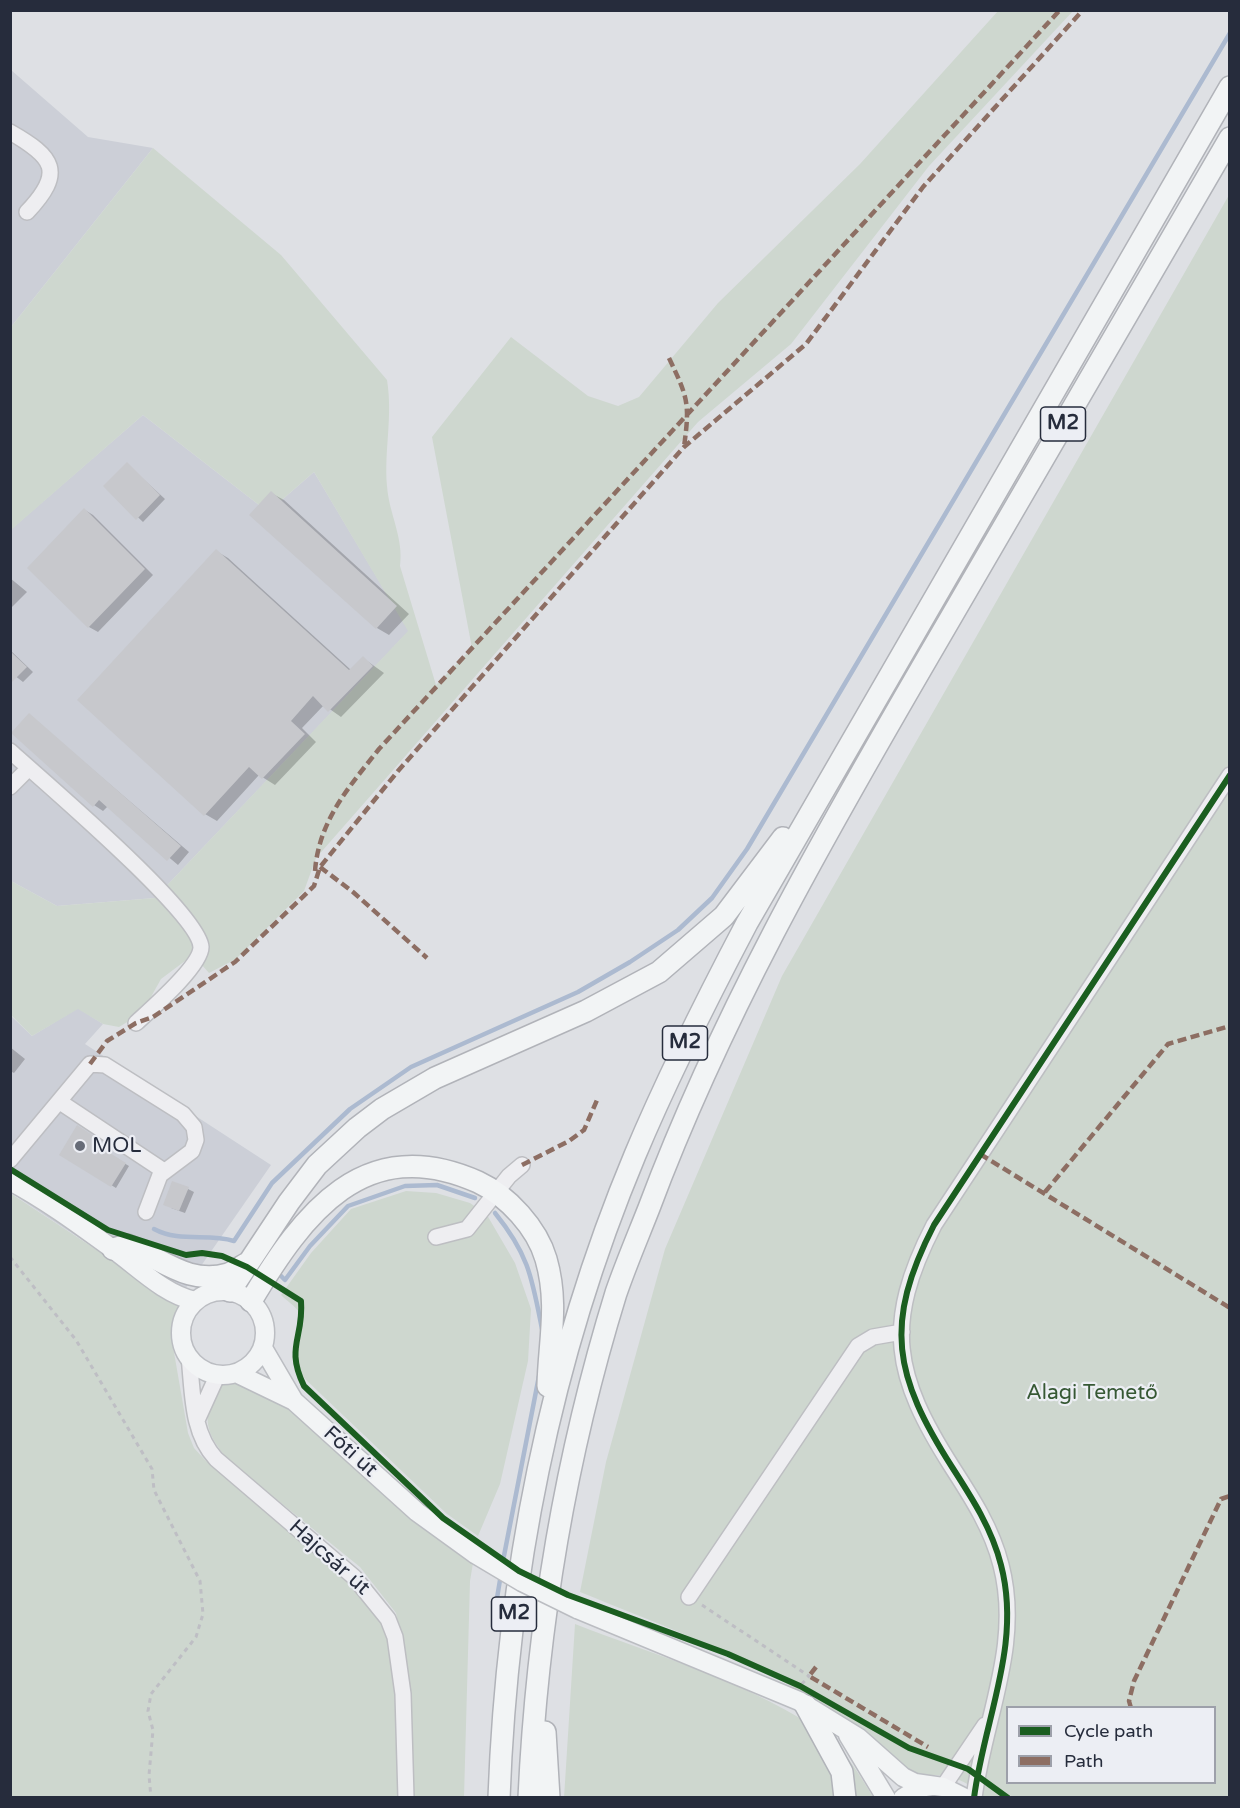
<!DOCTYPE html>
<html>
<head>
<meta charset="utf-8">
<style>
	body { margin:0 }
	#map { position:relative; width:1240px; height:1808px; overflow:hidden; background:#dee0e4; font-family:"Varela Round",sans-serif }
	canvas { display:block }
	.frame { position:absolute; inset:0; border:12px solid #262c3c; pointer-events:none }
	.legend { position:absolute; left:1006px; top:1706px; width:210px; height:78px; box-sizing:border-box; background:#eceef4; border:2px solid #9da0aa; margin:0; padding:8px 10px; list-style:none; font-size:18px; color:#262c3c }
	.legend li { display:flex; align-items:center; gap:12px; height:30px }
	.legend b { width:30px; border:2px solid #9da0aa }
</style>
</head>
<body>
<div id="map">
<canvas width="1240" height="1808"></canvas>
<div class="frame"></div>
<ul class="legend">
<li><b style="height:8px;background:#1b5e20"></b>Cycle path</li>
<li><b style="height:8px;background:#8d6e63"></b>Path</li>
</ul>
</div>
<script>
const ctx = document.querySelector('canvas').getContext('2d');
ctx.lineJoin = 'round';
function paint(path, color) { ctx.fillStyle = color; ctx.fill(path, 'evenodd'); }
function stroke(path, color, width, dash) { ctx.strokeStyle = color; ctx.lineWidth = width; ctx.lineCap = dash ? 'butt' : 'round'; ctx.setLineDash(dash || []); ctx.stroke(path); }
function write(font, color, halo, rows, align = 'center') {
  ctx.font = font + ' "Varela Round",sans-serif'; ctx.lineWidth = 4.5; ctx.setLineDash([]); ctx.textBaseline = 'middle'; ctx.strokeStyle = halo; ctx.fillStyle = color; for (const [text, x, y, turn = 0] of rows) {
    ctx.save(); ctx.translate(x, y); ctx.rotate((+turn || 0) * Math.PI / 180); ctx.textAlign = isNaN(turn) ? turn : align; if (halo) ctx.strokeText(text, 0, 0); ctx.fillText(text, 0, 0); ctx.restore();
  }
}
paint(new Path2D(`
	M 11,70 L 88,137 L 153,148 L 11,327 Z
	M 143,415 L 268,512 L 314,472 L 409,631 L 155,898 L 57,906 L 11,881 L 10,530 Z
	M 78,1008 L 103,1024 L 85,1044 L 271,1165 L 176,1302 L 11,1193 L 10,1015 L 32,1036 Z`), '#cccfd7');
paint(new Path2D(`
	M 998,11 L 1073,11 L 929,166 L 791,344 L 698,422 L 316,858 L 304,891 L 236,959 L 209,973 L 193,955 L 161,979 L 142,1013 L 119,1027 L 103,1024 L 78,1009 L 32,1036 L 11,1015 L 11,881 L 57,906 L 155,898 L 408,631 L 314,472 L 268,512 L 143,415 L 11,530 L 11,327 L 153,148 L 281,255 L 387,380 C 393,417 384,450 387,486 C 389,514 404,538 400,566 L 436,685 L 472,648 L 432,437 L 511,337 L 588,396 L 618,406 L 639,397 L 718,303 L 860,164 Z
	M 1229,195 L 1229,1797 L 981,1797 C 963,1773 935,1774 908,1776 C 872,1746 837,1713 796,1689 C 727,1649 654,1622 580,1592 L 606,1462 L 665,1249 L 782,976 ZM 1008,1708 L 1214,1708 L 1214,1782 L 1008,1782 Z
	M 406,1191 L 436,1193 L 470,1203 L 487,1215 L 515,1263 L 531,1309 L 528,1361 L 500,1484 L 478,1536 L 447,1514 L 303,1377 C 290,1352 309,1331 299,1312 C 295,1306 286,1300 281,1295 L 311,1253 L 351,1209 Z
	M 10,1193 L 176,1302 L 184,1315 L 171,1335 L 188,1433 L 194,1448 L 205,1460 L 351,1581 L 384,1621 L 395,1665 L 399,1797 L 11,1797 Z
	M 228,1379 L 247,1382 L 288,1408 L 411,1518 L 473,1563 L 470,1581 L 464,1797 L 412,1797 L 406,1662 L 396,1613 L 360,1567 L 228,1460 C 212,1440 202,1426 211,1401 C 216,1390 218,1386 228,1379 Z
	M 575,1624 C 652,1654 761,1686 826,1736 C 845,1750 861,1777 873,1797 L 564,1798 Z`), '#ced7cf');
paint(new Path2D(`
	M 127,464 L 165,499 L 143,522 L 105,486 Z
	M 271,493 L 284,500 L 409,614 L 389,635 L 377,628 Z
	M 85,510 L 93,515 L 153,575 L 98,632 L 89,627 L 29,568 Z
	M 216,551 L 228,558 L 351,670 L 363,658 L 384,673 L 341,717 L 324,705 L 302,728 L 316,742 L 275,785 L 259,775 L 217,821 L 205,814 Z
	M 10,578 L 27,592 L 10,609 Z
	M 10,650 L 33,672 L 23,682 L 10,672 Z
	M 29,715 L 189,852 L 178,865 L 108,806 L 103,811 L 94,805 Z
	M 10,1047 L 25,1059 L 14,1073 L 10,1071 Z
	M 77,1128 L 103,1144 L 100,1149 L 129,1166 L 116,1188 L 61,1154 Z
	M 188,1189 L 194,1192 L 185,1213 L 171,1208 Z`), '#0003');
stroke(new Path2D(`
	M 495,1213 C 529,1255 532,1278 542,1329
	M 154,1229 C 180,1243 207,1233 234,1241 L 272,1183 L 350,1109 L 411,1067 L 578,992 L 630,962 L 678,930 L 712,898 L 747,849 L 1230,33
	M 280,1275 L 285,1280 L 310,1246 L 348,1206 L 405,1186 L 437,1185 L 475,1198
	M 502,1566 L 539,1376
	M 495,1610 L 501,1574`), '#acbad0', 4.5);
paint(new Path2D(`
	M 127,462 L 160,495 L 136,520 L 103,486 Z
	M 271,491 L 397,606 L 376,629 L 249,515 Z
	M 84,508 L 145,569 L 88,628 L 27,568 Z
	M 216,549 L 349,670 L 363,656 L 373,666 L 328,712 L 313,696 L 291,721 L 305,734 L 262,779 L 249,767 L 204,816 L 77,700 Z
	M 10,651 L 27,667 L 10,684 Z
	M 29,713 L 181,846 L 167,861 L 99,800 L 93,807 L 11,733 Z
	M 77,1125 L 100,1140 L 97,1145 L 126,1163 L 111,1187 L 59,1155 Z
	M 172,1181 L 189,1187 L 179,1211 L 163,1205 Z`), '#c7c8cc');
const minor = new Path2D(`
	M 10,132 C 54,157 65,172 27,212
	M 10,751 C 43,781 199,913 201,947 C 201,966 150,1010 136,1023
	M 10,787 L 29,768
	M 60,1102 L 164,1171
	M 10,1160 L 90,1064 L 105,1065 L 183,1114 L 194,1127 L 196,1140 L 192,1151 L 160,1175 L 146,1212
	M 436,1237 L 467,1229 L 509,1176 L 522,1165
	M 189,1357 C 193,1392 191,1432 216,1459 L 354,1577 L 388,1619 L 395,1637 L 403,1694 L 406,1798
	M 198,1418 L 218,1374
	M 689,1597 L 858,1346 L 873,1337 L 902,1332
	M 943,1787 L 985,1725
	M 974,1798 C 984,1719 1022,1645 1001,1565 C 992,1529 972,1498 952,1467 C 894,1376 883,1324 934,1225 L 1230,775`);
const major = new Path2D(`
	M 10,1181 C 46,1200 81,1226 114,1250 C 139,1268 164,1294 195,1301
	M181 1333a42 42 0 1 1 84 0a42 42 0 1 1-84 0Z
	M 263,1348 L 294,1401 L 417,1512 L 475,1554
	M 236,1373 L 294,1401
	M 577,1609 L 799,1701 L 859,1738 L 903,1777 L 915,1783 L 943,1787 L 965,1798
	M 848,1735 L 886,1798
	M 903,1798 L 919,1788 L 931,1786`);
const highway = new Path2D(`
	M 113,1249 L 127,1245 C 161,1258 189,1286 228,1274 C 235,1272 241,1266 248,1263
	M 230,1291 L 289,1202 L 317,1165 L 357,1128 L 382,1109 L 435,1078 L 586,1011 L 659,972 L 724,916 L 783,838
	M 251,1301 C 303,1214 364,1131 478,1182 C 508,1196 537,1228 546,1259 C 559,1304 549,1342 548,1386
	M 806,1706 L 842,1772 L 845,1798
	M 545,1732 L 549,1798
	M 499,1798 C 507,1578 550,1358 635,1155 C 668,1076 707,999 747,923 L 1230,87
	M 529,1798 C 537,1626 565,1458 616,1293 C 626,1264 638,1236 649,1208 C 720,1018 820,843 921,669 C 1024,492 1127,315 1230,138`);
stroke(minor, '#bdbec2', 18);
stroke(major, '#bbbdc2', 21);
stroke(highway, '#b1b3b9', 24);
stroke(new Path2D(`
	M 10,1257 L 76,1340 L 152,1469 L 154,1490 L 200,1581 L 203,1614 L 196,1637 L 151,1694 L 148,1711 L 153,1730 L 149,1775 L 151,1798
	M 702,1605 L 809,1676 L 801,1685`), '#bebec4', 3, [4.5, 4.5]);
stroke(minor, '#eeeef1', 15);
stroke(major, '#f2f4f5', 18);
stroke(highway, '#f2f4f5', 21);
const majorBridge = new Path2D(`
	M 475,1554 L 522,1582 L 577,1609`);
stroke(majorBridge, '#bbbdc2', 21, []);
stroke(majorBridge, '#f2f4f5', 18);
stroke(new Path2D(`
	M 669,358 C 688,398 690,403 684,447
	M 320,867 L 353,892 L 427,958
	M 315,871 C 319,820 349,787 379,749 L 1060,10
	M 90,1064 L 107,1041 L 136,1023 L 153,1017 L 235,962 L 314,886 L 320,867 L 398,771 L 684,447 L 806,344 L 923,187 L 1083,10
	M 980,1154 L 1230,1308
	M 522,1165 L 569,1141 L 584,1130 L 597,1100
	M 1045,1192 L 1168,1044 L 1230,1026
	M 816,1667 L 809,1676 L 928,1747
	M 1131,1708 L 1129,1701 L 1134,1681 L 1221,1499 L 1230,1496`), '#8d6e63', 4.5, [9, 4.5]);
stroke(new Path2D(`
	M 10,1169 L 108,1230 L 186,1255 L 202,1253 L 222,1256 L 247,1267 L 301,1301 C 304,1338 285,1347 304,1386 L 443,1518 L 519,1571 L 568,1595 L 728,1654 L 800,1686 L 909,1748 L 968,1769 L 1008,1798
	M 974,1798 C 984,1719 1022,1645 1001,1565 C 992,1529 972,1498 952,1467 C 894,1376 883,1324 934,1225 L 1230,775`), '#1b5e20', 6);
for (const [x, y, r, color] of [
	[80,1146,6,"#666b77"]
]) { const dot = new Path2D(); dot.arc(x, y, r, 0, 2 * Math.PI); ctx.fillStyle = color; ctx.fill(dot); stroke(dot, '#eceef4', 2); }
for (const [x, y, w] of [
	[1063,424,45],
	[685,1043,45],
	[514,1614,45]
]) { const box = new Path2D(); box.roundRect(x - w / 2, y - 17, w, 34, 4.5); ctx.fillStyle = '#eceef4'; ctx.fill(box); stroke(box, '#262c3c', 1.5); }
write('bold 20px', '#262c3c', null, [
	["M2",1063,424],
	["M2",685,1043],
	["M2",514,1614]
]);
write('21px', '#262c3c', '#eceef4', [
	["MOL",92,1146]
], 'left');
write('21px', '#365834', '#eceef4', [
	["Alagi Temető",1092,1393]
]);
write('21px', '#262c3c', '#eceef4', [
	["Fóti út",350,1452,42],
	["Hajcsár út",329,1558,42]
]);
</script>
</body>
</html>
